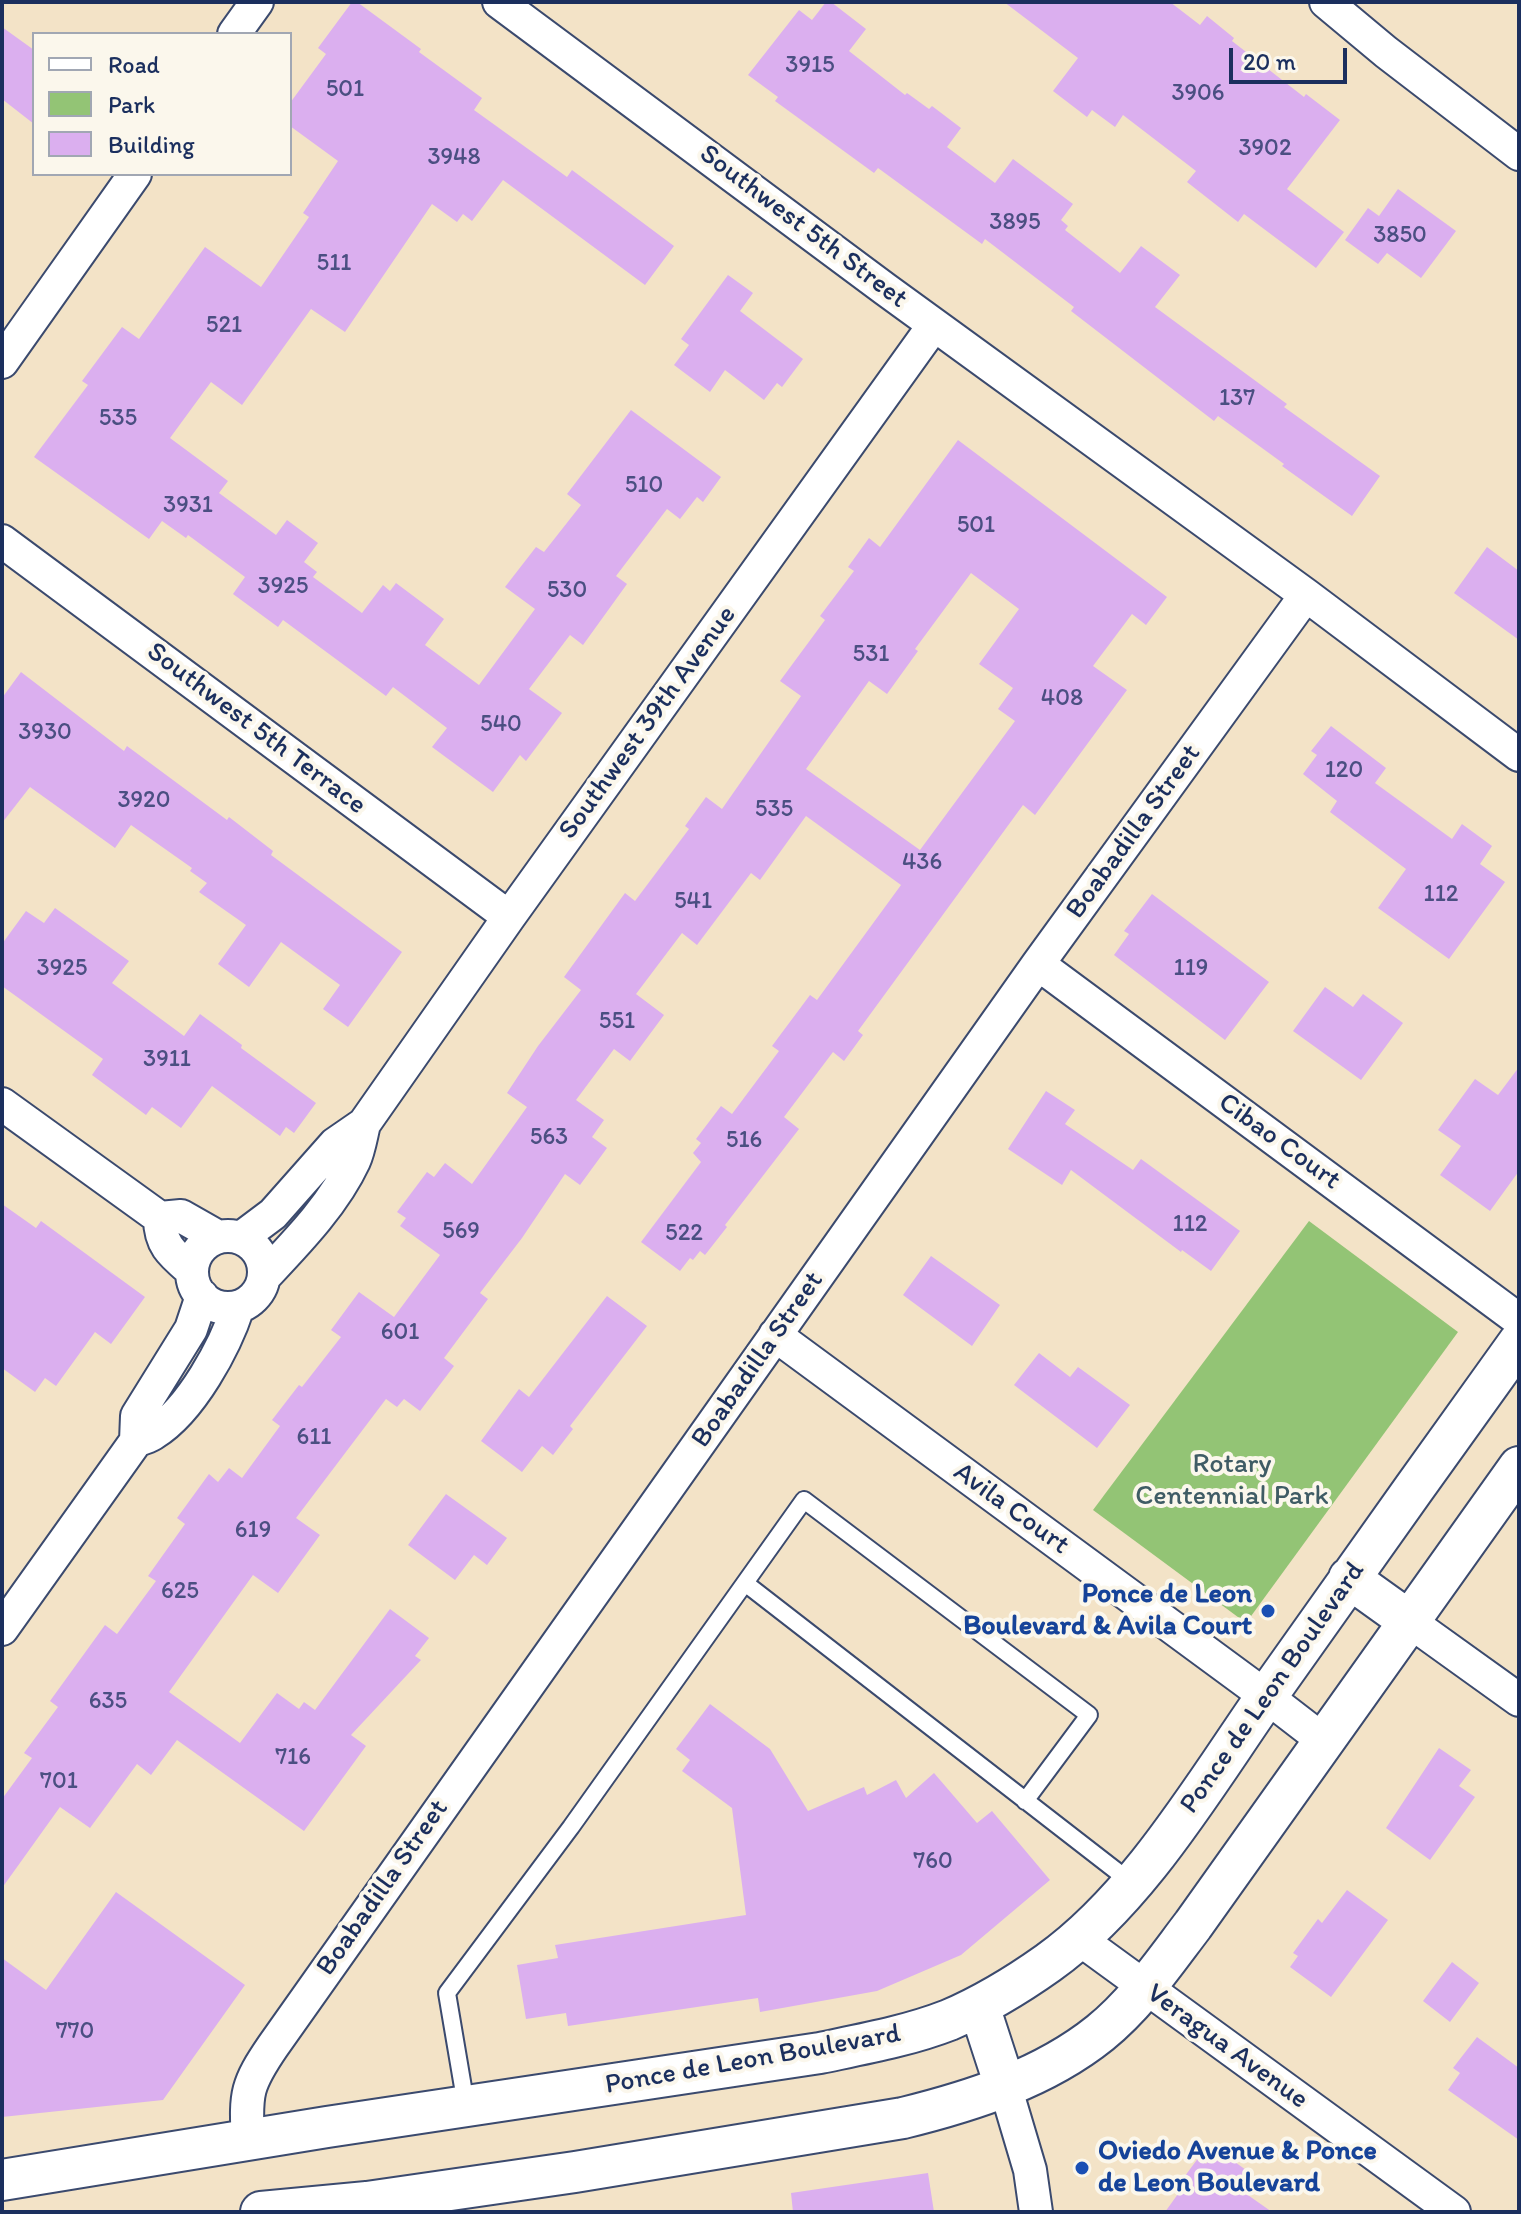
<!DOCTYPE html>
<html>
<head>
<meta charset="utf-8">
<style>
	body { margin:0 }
	#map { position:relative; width:1521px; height:2214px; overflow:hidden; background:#f3e3c7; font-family:Itim,sans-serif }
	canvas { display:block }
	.frame { position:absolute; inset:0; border:4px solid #1b2f5e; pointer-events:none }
	.legend { position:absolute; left:32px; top:32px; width:260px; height:144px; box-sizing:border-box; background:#fbf7ec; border:2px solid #a1a7b3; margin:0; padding:10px 14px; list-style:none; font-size:24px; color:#1b2f5e }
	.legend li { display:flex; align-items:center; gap:16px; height:40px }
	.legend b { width:40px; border:2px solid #a1a7b3 }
	.scale { position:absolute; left:1229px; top:48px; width:118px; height:36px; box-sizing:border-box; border:4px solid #1b2f5e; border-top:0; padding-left:10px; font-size:24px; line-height:28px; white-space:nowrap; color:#1b2f5e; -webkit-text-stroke:6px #fbf7ec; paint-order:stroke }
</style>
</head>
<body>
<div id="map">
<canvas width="1521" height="2214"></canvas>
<div class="frame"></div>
<ul class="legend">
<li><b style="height:10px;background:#fff"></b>Road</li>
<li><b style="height:22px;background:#93c475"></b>Park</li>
<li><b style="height:22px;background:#dbafef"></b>Building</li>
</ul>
<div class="scale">20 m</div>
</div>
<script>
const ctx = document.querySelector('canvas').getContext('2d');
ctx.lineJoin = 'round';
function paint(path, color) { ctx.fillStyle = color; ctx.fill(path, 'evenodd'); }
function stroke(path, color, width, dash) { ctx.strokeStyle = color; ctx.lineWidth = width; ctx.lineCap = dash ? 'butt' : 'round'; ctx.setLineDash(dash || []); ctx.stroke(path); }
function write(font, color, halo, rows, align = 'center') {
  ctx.font = font + ' Itim,sans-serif'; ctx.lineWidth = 8; ctx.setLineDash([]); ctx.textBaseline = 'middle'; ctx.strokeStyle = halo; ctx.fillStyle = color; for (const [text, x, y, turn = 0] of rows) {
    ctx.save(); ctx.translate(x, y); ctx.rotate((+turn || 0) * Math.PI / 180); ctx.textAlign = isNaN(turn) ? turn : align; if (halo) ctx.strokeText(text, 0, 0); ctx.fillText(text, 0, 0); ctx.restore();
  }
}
paint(new Path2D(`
	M 1309,1221 L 1458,1332 L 1246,1623 L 1093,1510 Z`), '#93c475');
paint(new Path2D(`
	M 352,2 L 357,2 L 421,49 L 419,52 L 482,98 L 474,110 L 567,177 L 572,170 L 674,246 L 645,285 L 503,180 L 472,221 L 463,214 L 457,222 L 432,204 L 345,332 L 311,309 L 242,405 L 211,382 L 170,438 L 228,481 L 219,493 L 276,535 L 287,520 L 318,543 L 304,562 L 317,572 L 313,577 L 362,613 L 383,585 L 390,591 L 396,583 L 444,619 L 425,645 L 479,685 L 535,609 L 505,587 L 536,547 L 544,552 L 581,505 L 567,494 L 631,410 L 721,477 L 703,502 L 697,497 L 680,519 L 667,509 L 616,576 L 627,584 L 583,645 L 570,635 L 529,689 L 562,713 L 526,761 L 520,755 L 493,792 L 432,747 L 447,728 L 393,687 L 386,696 L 283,620 L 278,627 L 233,594 L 245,577 L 188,535 L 186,538 L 162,521 L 149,539 L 34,457 L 88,385 L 82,381 L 122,327 L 139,339 L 205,247 L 261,287 L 309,217 L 303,213 L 338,161 L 290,126 L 290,103 L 326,54 L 318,48 Z
	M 826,2 L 831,2 L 866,29 L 849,51 L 905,95 L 907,93 L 929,109 L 932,106 L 961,128 L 947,147 L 995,183 L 1013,159 L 1073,204 L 1061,220 L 1068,226 L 1065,230 L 1120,273 L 1141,246 L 1180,275 L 1155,307 L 1287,404 L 1284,407 L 1380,476 L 1352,516 L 1282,466 L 1284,464 L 1218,416 L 1214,421 L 1071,311 L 1074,307 L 985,239 L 982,244 L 878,168 L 874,173 L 775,101 L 778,97 L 748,75 L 799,10 L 812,20 Z
	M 1004,2 L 1170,2 L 1200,25 L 1207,16 L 1234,38 L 1232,41 L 1304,97 L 1306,94 L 1340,120 L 1287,189 L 1344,232 L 1316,268 L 1244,214 L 1238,222 L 1187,182 L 1196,171 L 1123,115 L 1115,127 L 1092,110 L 1087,117 L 1053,91 L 1078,58 Z
	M 2,27 L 34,50 L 34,124 L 2,99 Z
	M 1398,189 L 1456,231 L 1421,278 L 1387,253 L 1378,264 L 1345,240 L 1368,208 L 1379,216 Z
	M 728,275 L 753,293 L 740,311 L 803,359 L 782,387 L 777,383 L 764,400 L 725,370 L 710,392 L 674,365 L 689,345 L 681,339 Z
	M 958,440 L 1167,597 L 1146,625 L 1132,614 L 1093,666 L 1127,690 L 1035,815 L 1023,805 L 858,1031 L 863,1035 L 844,1061 L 833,1052 L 784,1117 L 799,1129 L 725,1225 L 727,1227 L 705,1255 L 700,1251 L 693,1260 L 690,1258 L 680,1271 L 641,1242 L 701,1162 L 693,1153 L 701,1143 L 696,1139 L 721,1106 L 732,1114 L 779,1051 L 772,1046 L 810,995 L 817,1000 L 901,885 L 806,816 L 760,880 L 751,873 L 697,945 L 682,933 L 636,994 L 664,1015 L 630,1061 L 614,1049 L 576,1100 L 604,1120 L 592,1137 L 607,1148 L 580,1185 L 565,1174 L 522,1238 L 480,1293 L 488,1299 L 444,1358 L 454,1366 L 420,1411 L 404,1399 L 397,1407 L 386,1399 L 296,1518 L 320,1535 L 278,1593 L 253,1575 L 169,1692 L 240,1743 L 277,1693 L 299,1709 L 304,1702 L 315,1710 L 390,1609 L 429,1638 L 415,1656 L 421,1660 L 351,1735 L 366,1746 L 304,1831 L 177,1740 L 151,1775 L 137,1764 L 90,1828 L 60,1807 L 2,1888 L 2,1799 L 32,1758 L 24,1753 L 58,1707 L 50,1701 L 105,1625 L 117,1634 L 156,1581 L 148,1576 L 185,1524 L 177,1518 L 209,1474 L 218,1482 L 229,1468 L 242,1478 L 280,1426 L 272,1420 L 299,1385 L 302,1387 L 341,1337 L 331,1330 L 359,1292 L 394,1317 L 440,1255 L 400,1226 L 406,1218 L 397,1212 L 427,1172 L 434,1177 L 445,1163 L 472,1184 L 527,1107 L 507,1093 L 538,1046 L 581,990 L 564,977 L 625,893 L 635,901 L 689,829 L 685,826 L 706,797 L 722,809 L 801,696 L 780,681 L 825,620 L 820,616 L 854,571 L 848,567 L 869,538 L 880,547 ZM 971,573 L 1019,609 L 979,664 L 1013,688 L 998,709 L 1015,721 L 920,850 L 806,769 L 869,681 L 887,694 L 918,651 L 915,649 Z
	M 1487,547 L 1519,571 L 1519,640 L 1454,593 Z
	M 21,672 L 124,751 L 127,746 L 227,820 L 229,817 L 273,851 L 271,855 L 402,952 L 348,1027 L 323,1009 L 340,985 L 281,942 L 249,987 L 218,964 L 246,925 L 199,892 L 207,883 L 190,871 L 192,868 L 131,825 L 115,848 L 30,787 L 2,823 L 2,698 Z
	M 1331,726 L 1386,768 L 1375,783 L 1452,839 L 1462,824 L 1492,846 L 1480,864 L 1505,882 L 1449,959 L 1378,908 L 1406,869 L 1330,812 L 1337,801 L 1303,774 L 1317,755 L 1311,751 Z
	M 1152,894 L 1269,982 L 1225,1040 L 1114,955 L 1129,934 L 1124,931 Z
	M 55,908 L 129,961 L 112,983 L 184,1036 L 200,1014 L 242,1045 L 241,1048 L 316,1103 L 294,1133 L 286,1127 L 280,1136 L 212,1086 L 181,1128 L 152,1107 L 146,1115 L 92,1075 L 103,1059 L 2,986 L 2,944 L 26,911 L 44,923 Z
	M 1325,987 L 1353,1007 L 1363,994 L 1403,1023 L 1361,1080 L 1293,1031 Z
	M 1519,1067 L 1519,1171 L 1490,1211 L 1440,1175 L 1461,1146 L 1438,1130 L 1475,1079 L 1498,1095 Z
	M 1046,1091 L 1075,1110 L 1065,1124 L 1133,1170 L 1141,1159 L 1240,1231 L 1211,1271 L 1182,1250 L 1181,1252 L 1071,1170 L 1062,1185 L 1008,1149 Z
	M 2,1204 L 36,1228 L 41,1221 L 145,1297 L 111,1344 L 95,1332 L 56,1386 L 45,1378 L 35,1392 L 2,1368 Z
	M 931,1256 L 1000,1305 L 972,1346 L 903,1295 Z
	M 607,1296 L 647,1326 L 570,1426 L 573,1429 L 553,1455 L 542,1446 L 522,1472 L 481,1441 L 519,1389 L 529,1397 Z
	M 1039,1353 L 1070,1377 L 1078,1367 L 1130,1405 L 1097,1448 L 1014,1385 Z
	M 446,1494 L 507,1538 L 487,1565 L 474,1555 L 455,1580 L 408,1545 Z
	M 710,1704 L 770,1749 L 808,1811 L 864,1787 L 867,1795 L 896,1780 L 906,1798 L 934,1773 L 977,1823 L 992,1811 L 1050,1880 L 961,1955 L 877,1991 L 760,2012 L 758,1998 L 568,2026 L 566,2013 L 526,2019 L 517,1965 L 558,1958 L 555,1945 L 746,1915 L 732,1808 L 682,1771 L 690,1760 L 676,1749 Z
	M 1439,1748 L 1471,1770 L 1459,1786 L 1475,1797 L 1430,1860 L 1386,1828 Z
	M 1347,1890 L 1388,1920 L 1331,1997 L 1290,1967 L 1298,1956 L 1293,1953 L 1318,1919 L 1322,1923 Z
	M 116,1892 L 245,1985 L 163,2100 L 2,2117 L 2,1958 L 46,1990 Z
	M 1452,1962 L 1479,1983 L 1450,2022 L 1423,2001 Z
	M 1477,2037 L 1519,2068 L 1519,2140 L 1448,2090 L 1460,2073 L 1453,2068 Z
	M 1217,2149 L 1246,2170 L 1235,2186 L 1272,2212 L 1165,2212 L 1183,2187 L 1179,2184 L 1199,2157 L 1206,2164 Z
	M 928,2173 L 934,2212 L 793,2212 L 791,2193 Z`), '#dbafef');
const service = new Path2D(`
	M 745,1583 L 1132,1883
	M 466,2105 L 447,1993 L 571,1827 L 804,1500 L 1089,1715 L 1025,1801`);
const minor = new Path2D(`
	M 499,2 L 885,289 L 1306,595 L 1519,755
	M 1326,2 L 1386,52 L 1519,154
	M 234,34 L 257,2
	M 2,362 L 135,174
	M 2,541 L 509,917
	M 1038,964 L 1519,1320
	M 2,1104 L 160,1218 L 181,1216 L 218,1237
	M 160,1218 C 160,1245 172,1254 192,1271
	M192 1272a36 36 0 1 1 72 0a36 36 0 1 1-72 0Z
	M 241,1238 L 273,1214 L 335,1144 L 364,1124
	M 265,1276 C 297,1242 334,1204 354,1161 C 359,1150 361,1136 364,1124 L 509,917 L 934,325
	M 775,1335 L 1267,1697 L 1324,1741
	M 136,1441 L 137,1416 L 191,1329 L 202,1296
	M 1409,1621 L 1519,1700
	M 2,1629 L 136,1441 C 142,1438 149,1437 154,1433 C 191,1410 225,1347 238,1307
	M 1078,1938 L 1454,2212
	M 1005,2086 L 1030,2170 L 1036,2212
	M 248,2140 C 245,2093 247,2084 273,2046 L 1038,964 L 1306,595`);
const tertiary = new Path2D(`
	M 1349,1578 L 1409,1621
	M 979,2006 L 1005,2086
	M 2,2180 L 327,2127 L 820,2053 C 863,2044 908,2036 949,2020 C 984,2005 1017,1985 1048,1963 C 1138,1899 1204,1786 1266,1697 C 1350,1578 1434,1460 1519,1342
	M 261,2212 L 367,2202 L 575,2172 L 903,2118 C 972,2101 1044,2078 1100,2033 C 1137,2003 1164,1963 1193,1925 L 1519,1467`);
stroke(service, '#3b4a6e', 20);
stroke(minor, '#3b4a6e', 36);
stroke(tertiary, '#3b4a6e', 44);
stroke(service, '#fff', 16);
stroke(minor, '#fff', 32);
stroke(tertiary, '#fff', 40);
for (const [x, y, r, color] of [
	[1268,1611,8,"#1a4fb4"],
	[1082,2168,8,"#1a4fb4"]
]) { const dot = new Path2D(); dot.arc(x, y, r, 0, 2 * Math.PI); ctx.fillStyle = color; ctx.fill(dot); stroke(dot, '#fbf7ec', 3); }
write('24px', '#4b4f82', null, [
	["3915",810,66],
	["501",345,90],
	["3906",1198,94],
	["3902",1265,149],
	["3948",454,158],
	["3895",1015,223],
	["3850",1400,236],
	["511",334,264],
	["521",224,326],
	["137",1237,399],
	["535",118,419],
	["510",644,486],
	["3931",188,506],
	["501",976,526],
	["3925",283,587],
	["530",567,591],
	["531",871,655],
	["408",1062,699],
	["540",501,725],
	["3930",45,733],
	["120",1344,771],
	["3920",144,801],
	["535",774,810],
	["436",922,863],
	["112",1441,895],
	["541",693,902],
	["3925",62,969],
	["119",1191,969],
	["551",617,1022],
	["3911",167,1060],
	["563",549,1138],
	["516",744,1141],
	["112",1190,1225],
	["569",461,1232],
	["522",684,1234],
	["601",400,1333],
	["611",314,1438],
	["619",253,1531],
	["625",180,1592],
	["635",108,1702],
	["716",293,1758],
	["701",59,1782],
	["760",933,1862],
	["770",75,2032]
]);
write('28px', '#1b2f5e', '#fbf7ec', [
	["Southwest 5th Street",803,227,37],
	["Southwest 39th Avenue",648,723,-54],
	["Southwest 5th Terrace",256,729,37],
	["Boabadilla Street",1134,832,-54],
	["Cibao Court",1279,1142,36],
	["Boabadilla Street",758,1360,-55],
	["Avila Court",1011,1509,36],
	["Ponce de Leon Boulevard",1273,1688,-55],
	["Boabadilla Street",383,1888,-55],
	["Veragua Avenue",1227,2047,36],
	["Ponce de Leon Boulevard",753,2060,-10]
]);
write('28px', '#3f5c65', '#fbf7ec', [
	["Rotary",1232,1465],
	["Centennial Park",1232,1497]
]);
write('bold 28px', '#164399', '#fbf7ec', [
	["Ponce de Leon",1252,1595],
	["Boulevard & Avila Court",1252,1627],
	["Oviedo Avenue & Ponce",1098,2152,"left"],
	["de Leon Boulevard",1098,2184,"left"]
], 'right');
</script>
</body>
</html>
